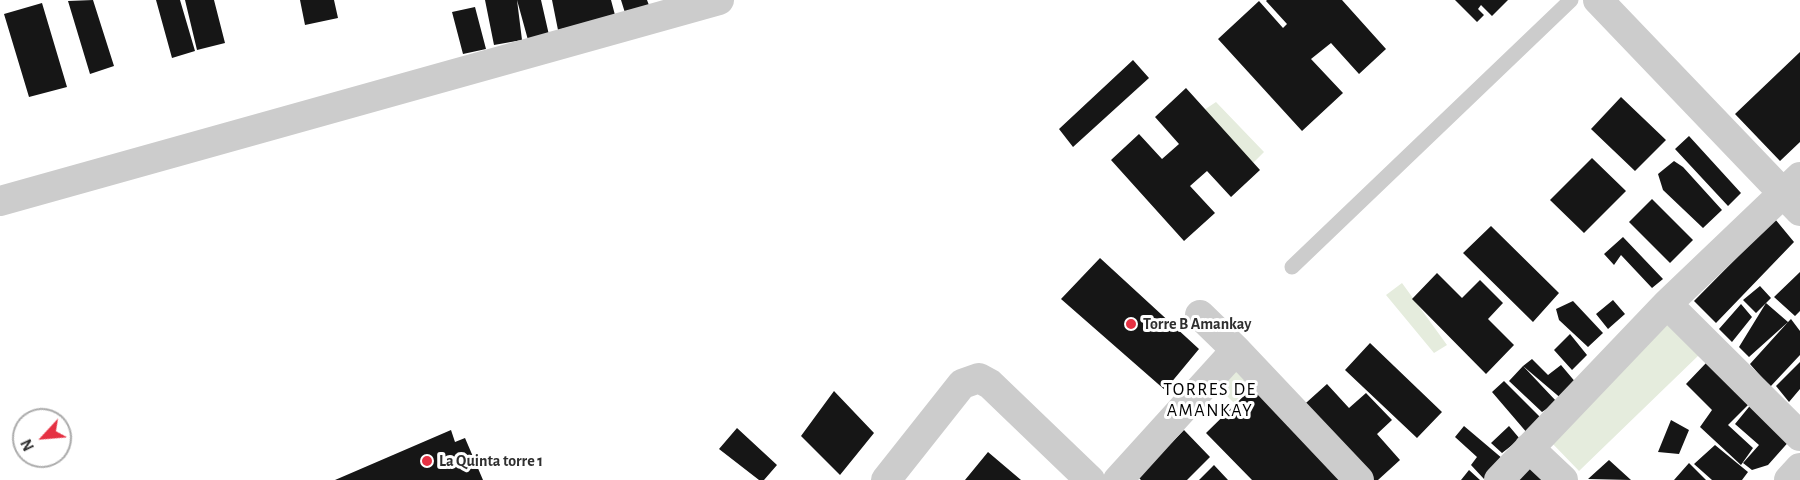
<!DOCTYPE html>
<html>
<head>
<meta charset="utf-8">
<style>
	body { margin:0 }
	#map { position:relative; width:1800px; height:480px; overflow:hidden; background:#fff; font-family:"Alegreya Sans",sans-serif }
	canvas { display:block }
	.north { position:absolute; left:12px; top:408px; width:60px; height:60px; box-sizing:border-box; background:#fff; border:2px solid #acacac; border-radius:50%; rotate:244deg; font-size:16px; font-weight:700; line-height:24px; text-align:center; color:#2f2f2f }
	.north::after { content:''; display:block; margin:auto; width:21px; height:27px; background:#e53143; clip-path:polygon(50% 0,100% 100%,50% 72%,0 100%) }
</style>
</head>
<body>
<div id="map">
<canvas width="1800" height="480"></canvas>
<div class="north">N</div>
</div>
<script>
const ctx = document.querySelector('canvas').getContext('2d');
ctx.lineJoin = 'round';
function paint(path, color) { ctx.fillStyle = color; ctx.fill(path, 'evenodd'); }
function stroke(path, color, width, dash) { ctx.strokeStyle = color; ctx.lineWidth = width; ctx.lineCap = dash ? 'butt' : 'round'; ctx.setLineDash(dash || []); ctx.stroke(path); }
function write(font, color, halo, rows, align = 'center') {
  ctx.font = font + ' "Alegreya Sans",sans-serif'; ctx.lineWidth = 6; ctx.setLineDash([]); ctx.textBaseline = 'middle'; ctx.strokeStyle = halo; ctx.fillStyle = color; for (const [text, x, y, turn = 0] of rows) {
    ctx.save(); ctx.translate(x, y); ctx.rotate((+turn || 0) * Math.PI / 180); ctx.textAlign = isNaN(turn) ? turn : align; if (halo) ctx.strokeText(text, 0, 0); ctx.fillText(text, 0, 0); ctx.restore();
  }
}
paint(new Path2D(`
	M 1216,102 L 1264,152 L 1251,165 L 1204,110 Z
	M 1402,283 L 1447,345 L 1434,353 L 1386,295 Z
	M 1665,322 L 1700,354 L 1579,471 L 1550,441 Z
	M 1236,365 L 1253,383 L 1234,403 L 1216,385 Z`), '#e5ecdd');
paint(new Path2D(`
	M 93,0 L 114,66 L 90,74 L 68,1 Z
	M 156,0 L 180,0 L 195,51 L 172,58 Z
	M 185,0 L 214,0 L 225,43 L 197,50 Z
	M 300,0 L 334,0 L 338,18 L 305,25 Z
	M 485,0 L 517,0 L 522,40 L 494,45 Z
	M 517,0 L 541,0 L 549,35 L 528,40 Z
	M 552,0 L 611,0 L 615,15 L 558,30 Z
	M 621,0 L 647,0 L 650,8 L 626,16 Z
	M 1267,0 L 1342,0 L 1386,49 L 1359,74 L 1331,43 L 1311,59 L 1343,93 L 1302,131 L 1218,39 L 1259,1 L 1283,28 L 1287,24 L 1266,1 Z
	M 1455,0 L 1508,0 L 1492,16 L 1481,5 L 1478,9 L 1484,15 L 1477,22 Z
	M 42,3 L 67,87 L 29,97 L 4,14 Z
	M 475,7 L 486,49 L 463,54 L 452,12 Z
	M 1800,52 L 1800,142 L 1780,161 L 1735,114 Z
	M 1133,60 L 1149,78 L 1073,147 L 1059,129 Z
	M 1186,88 L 1260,170 L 1231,197 L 1207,171 L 1190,186 L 1215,213 L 1184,241 L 1111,160 L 1139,134 L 1162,159 L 1179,144 L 1155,117 Z
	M 1621,97 L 1666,140 L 1635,171 L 1591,129 Z
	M 1689,136 L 1741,193 L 1728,206 L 1675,149 Z
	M 1592,158 L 1626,191 L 1584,233 L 1550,200 Z
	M 1674,161 L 1683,167 L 1722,210 L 1703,228 L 1663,190 L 1658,174 Z
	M 1652,199 L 1693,240 L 1670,263 L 1629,222 Z
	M 1775,219 L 1794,242 L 1716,323 L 1694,301 Z
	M 1491,226 L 1559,293 L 1533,322 L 1463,253 Z
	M 1623,237 L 1663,279 L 1652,288 L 1621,255 L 1614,265 L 1604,254 Z
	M 1100,258 L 1199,349 L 1165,390 L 1061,299 Z
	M 1800,272 L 1800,311 L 1795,316 L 1774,297 Z
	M 1437,273 L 1462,298 L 1480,280 L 1503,303 L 1488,319 L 1514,345 L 1486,374 L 1412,299 Z
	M 1760,286 L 1771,298 L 1756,313 L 1743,300 Z
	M 1613,300 L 1625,314 L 1608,329 L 1596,314 Z
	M 1573,301 L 1603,333 L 1588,347 L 1559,320 L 1556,309 Z
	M 1766,303 L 1788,322 L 1791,319 L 1800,331 L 1800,355 L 1770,387 L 1750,364 L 1788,322 L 1749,357 L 1739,347 Z
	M 1741,304 L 1752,317 L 1732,342 L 1719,329 Z
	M 1570,334 L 1587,355 L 1572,370 L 1554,350 Z
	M 1370,343 L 1442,412 L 1417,438 L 1345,370 Z
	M 1532,359 L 1548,375 L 1561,365 L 1577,384 L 1563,400 L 1523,366 L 1557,402 L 1542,412 L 1509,381 L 1523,366 Z
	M 1707,362 L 1749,404 L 1728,425 L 1753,448 L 1741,465 L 1700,427 L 1712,410 L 1686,384 Z
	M 1800,362 L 1800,389 L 1789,402 L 1776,386 Z
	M 1504,381 L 1540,417 L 1528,434 L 1492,392 Z
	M 1327,384 L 1349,408 L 1366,393 L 1392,420 L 1377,434 L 1400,460 L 1378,480 L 1361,480 L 1297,411 Z
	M 1255,385 L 1347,480 L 1252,480 L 1206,433 Z
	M 834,391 L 874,433 L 840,475 L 801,436 Z
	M 1753,402 L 1792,438 L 1768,465 L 1752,470 L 1743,463 L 1759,445 L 1735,424 Z
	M 1671,420 L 1689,430 L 1679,454 L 1658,452 Z
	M 1464,426 L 1503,459 L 1484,479 L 1471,465 L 1477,457 L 1455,437 Z
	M 1509,426 L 1520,439 L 1502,453 L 1491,443 Z
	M 737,428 L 777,465 L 764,480 L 759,480 L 719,449 Z
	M 451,430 L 455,442 L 465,438 L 483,480 L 335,480 Z
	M 1184,430 L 1210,457 L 1187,480 L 1141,480 L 1138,477 Z
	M 1715,445 L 1748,472 L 1742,480 L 1712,480 L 1694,464 Z
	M 988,452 L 1021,480 L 965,480 Z
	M 1609,460 L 1631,480 L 1588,479 Z
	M 1689,463 L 1706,480 L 1674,480 Z
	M 1214,465 L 1228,480 L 1199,480 Z
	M 1529,467 L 1544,480 L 1514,480 Z
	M 1469,470 L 1480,480 L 1461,480 Z`), '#161616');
stroke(new Path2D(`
	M 1292,267 L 1571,0`), '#ccc', 15);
stroke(new Path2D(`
	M 1598,0 L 1800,211
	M 0,201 L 719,0
	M 1667,304 L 1800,436
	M 1200,315 L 1236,350 L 1359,480
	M 1529,448 L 1563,480
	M 886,480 L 962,384 L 979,378 L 990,384 L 1090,480
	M 1118,480 L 1236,350
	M 1499,480 L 1667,304 L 1800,177
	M 1789,480 L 1800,468`), '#ccc', 30);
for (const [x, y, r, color] of [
	[1131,324,6,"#e53143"],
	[427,461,6,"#e53143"]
]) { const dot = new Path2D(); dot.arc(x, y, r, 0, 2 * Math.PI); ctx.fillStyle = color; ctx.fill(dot); stroke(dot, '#fff', 2); }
write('bold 16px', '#2f2f2f', '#fff', [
	["Torre B Amankay",1143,324],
	["La Quinta torre 1",439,461]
], 'left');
ctx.letterSpacing = '1.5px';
write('18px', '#000', '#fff', [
	["TORRES DE",1210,390],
	["AMANKAY",1210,411]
]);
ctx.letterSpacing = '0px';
</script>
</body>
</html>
